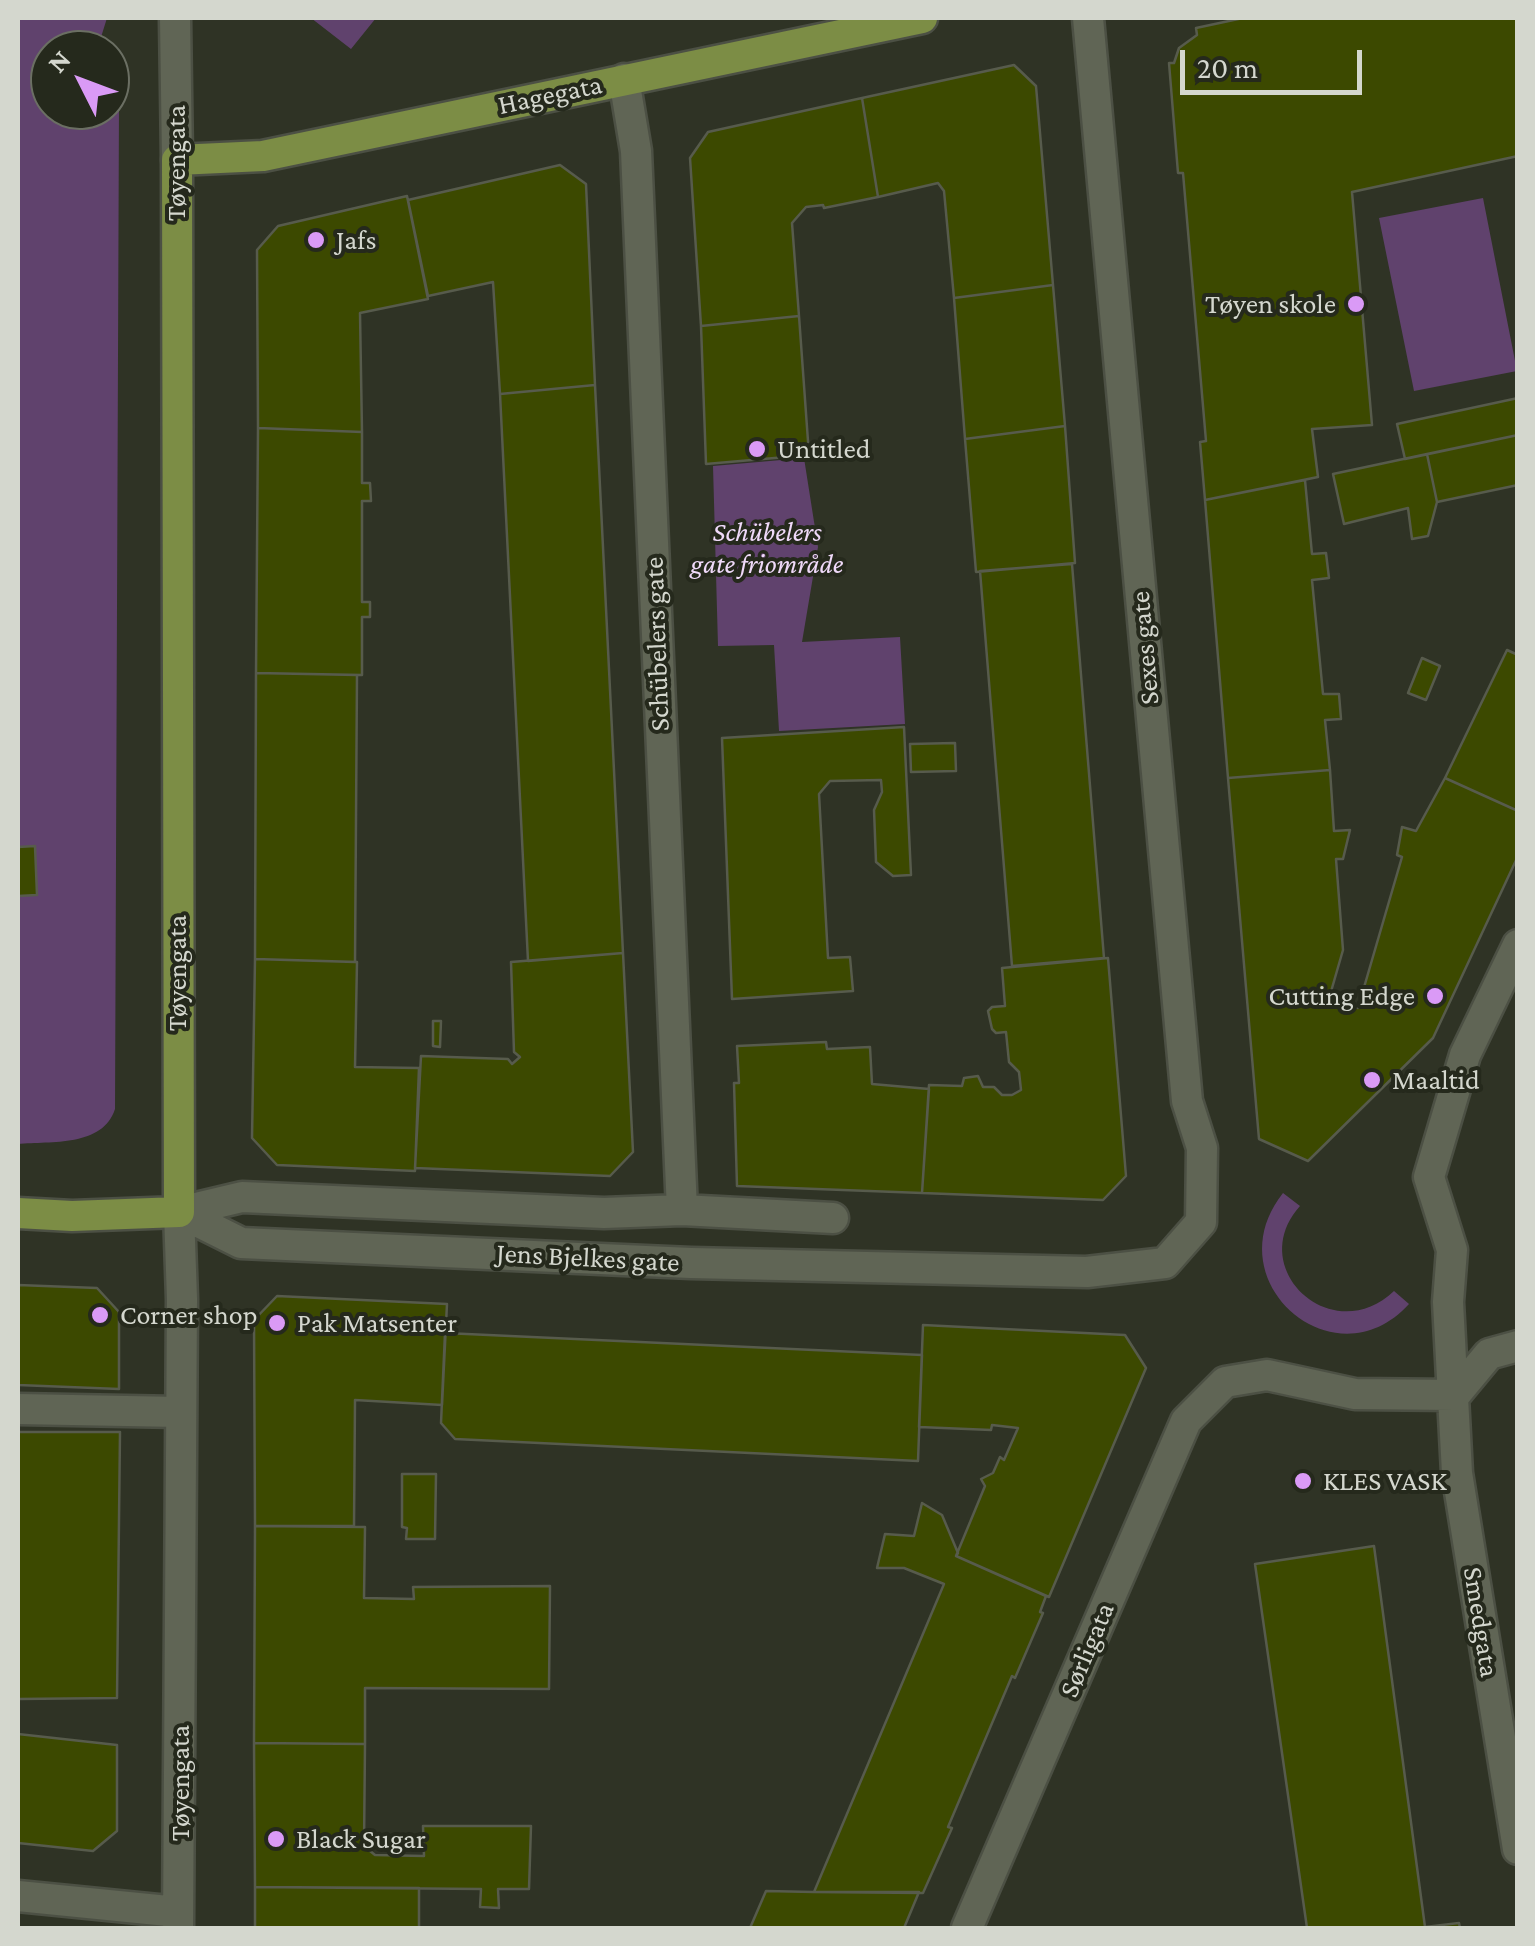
<!DOCTYPE html>
<html>
<head>
<meta charset="utf-8">
<style>
	body { margin:0 }
	#map { position:relative; width:1535px; height:1946px; overflow:hidden; background:#2f3325; font-family:"Crimson Pro",serif }
	canvas { display:block }
	.frame { position:absolute; inset:0; border:20px solid #d4d7ce; pointer-events:none }
	.north { position:absolute; left:30px; top:30px; width:100px; height:100px; box-sizing:border-box; background:#25291c; border:2px solid #6b6f63; border-radius:50%; rotate:312deg; font-size:28px; font-weight:700; line-height:40px; text-align:center; color:#d4d7ce }
	.north::after { content:''; display:block; margin:auto; width:35px; height:45px; background:#da9af6; clip-path:polygon(50% 0,100% 100%,50% 72%,0 100%) }
	.scale { position:absolute; left:1180px; top:50px; width:182px; height:45px; box-sizing:border-box; border:5px solid #d4d7ce; border-top:0; padding-left:12px; font-size:30px; line-height:35px; white-space:nowrap; color:#d4d7ce; -webkit-text-stroke:8px #25291c; paint-order:stroke }
</style>
</head>
<body>
<div id="map">
<canvas width="1535" height="1946"></canvas>
<div class="frame"></div>
<div class="north">N</div>
<div class="scale">20 m</div>
</div>
<script>
const ctx = document.querySelector('canvas').getContext('2d');
ctx.lineJoin = 'round';
function paint(path, color) { ctx.fillStyle = color; ctx.fill(path, 'evenodd'); }
function stroke(path, color, width, dash) { ctx.strokeStyle = color; ctx.lineWidth = width; ctx.lineCap = dash ? 'butt' : 'round'; ctx.setLineDash(dash || []); ctx.stroke(path); }
function write(font, color, halo, rows, align = 'center') {
  ctx.font = font + ' "Crimson Pro",serif'; ctx.lineWidth = 8; ctx.setLineDash([]); ctx.textBaseline = 'middle'; ctx.strokeStyle = halo; ctx.fillStyle = color; for (const [text, x, y, turn = 0] of rows) {
    ctx.save(); ctx.translate(x, y); ctx.rotate((+turn || 0) * Math.PI / 180); ctx.textAlign = isNaN(turn) ? turn : align; if (halo) ctx.strokeText(text, 0, 0); ctx.fillText(text, 0, 0); ctx.restore();
  }
}
paint(new Path2D(`
	M 18,18 L 107,18 L 97,50 L 50,50 L 50,110 L 77,110 L 77,113 L 110,110 L 110,106 L 119,104 L 115,1109 C 103,1147 51,1141 18,1144 Z
	M 311,18 L 376,18 L 351,49 Z
	M 1483,198 L 1517,371 L 1414,391 L 1379,218 Z
	M 804,458 L 818,547 L 802,642 L 900,637 L 905,724 L 779,731 L 774,645 L 718,646 L 713,466 Z
	M 1283,1193 L 1300,1206 C 1244,1268 1332,1350 1394,1291 L 1409,1304 C 1335,1386 1213,1281 1283,1193 Z`), '#60426d');
const building = new Path2D(`
	M 1243,18 L 1518,18 L 1518,156 L 1352,192 L 1372,425 L 1312,429 L 1318,477 L 1205,500 L 1200,442 L 1206,441 L 1183,173 L 1178,173 L 1169,63 L 1174,63 L 1179,48 L 1197,35 L 1196,28 Z
	M 1014,65 L 1036,86 L 1053,285 L 954,298 L 944,191 L 938,183 L 878,197 L 862,98 Z
	M 862,98 L 878,197 L 824,208 L 823,205 L 806,207 L 792,223 L 799,316 L 701,326 L 690,158 L 708,132 Z
	M 560,165 L 586,184 L 595,385 L 500,394 L 493,282 L 428,296 L 408,200 Z
	M 407,196 L 428,299 L 360,313 L 362,432 L 258,428 L 257,250 L 278,226 Z
	M 1053,285 L 1065,426 L 965,439 L 954,298 Z
	M 799,316 L 809,455 L 706,464 L 701,326 Z
	M 595,385 L 623,953 L 528,961 L 500,394 Z
	M 1518,398 L 1518,435 L 1405,459 L 1397,424 Z
	M 1065,426 L 1075,563 L 976,572 L 965,439 Z
	M 258,428 L 362,432 L 362,483 L 370,483 L 371,501 L 362,501 L 362,602 L 370,602 L 370,617 L 362,617 L 362,675 L 256,673 Z
	M 1518,435 L 1518,485 L 1437,502 L 1427,454 Z
	M 1427,454 L 1437,502 L 1428,536 L 1412,539 L 1408,508 L 1344,524 L 1333,474 Z
	M 1305,480 L 1312,554 L 1326,553 L 1329,578 L 1312,580 L 1323,694 L 1339,694 L 1341,719 L 1325,720 L 1330,770 L 1228,778 L 1205,500 Z
	M 1072,564 L 1104,958 L 1012,966 L 980,571 Z
	M 1507,650 L 1518,655 L 1518,811 L 1445,778 Z
	M 1422,658 L 1440,666 L 1426,700 L 1408,693 Z
	M 256,673 L 357,675 L 355,962 L 255,959 Z
	M 904,727 L 911,875 L 893,876 L 876,862 L 874,810 L 882,792 L 881,780 L 830,781 L 819,794 L 828,958 L 850,957 L 853,991 L 732,999 L 722,738 Z
	M 955,743 L 956,771 L 911,772 L 910,744 Z
	M 1330,770 L 1334,831 L 1350,830 L 1343,859 L 1336,859 L 1343,950 L 1328,1002 L 1358,1008 L 1402,857 L 1397,855 L 1402,827 L 1416,831 L 1445,778 L 1518,811 L 1518,856 L 1433,1038 L 1308,1161 L 1259,1139 L 1228,778 Z
	M 35,846 L 37,895 L 18,896 L 18,847 Z
	M 623,953 L 633,1152 L 610,1176 L 415,1168 L 421,1056 L 508,1059 L 512,1064 L 520,1057 L 514,1052 L 511,962 Z
	M 1108,958 L 1126,1176 L 1103,1200 L 922,1193 L 929,1085 L 962,1086 L 964,1078 L 978,1076 L 983,1087 L 994,1087 L 1002,1095 L 1012,1095 L 1021,1090 L 1019,1072 L 1009,1062 L 1006,1032 L 996,1033 L 992,1029 L 988,1011 L 992,1007 L 1005,1006 L 1002,968 Z
	M 255,959 L 357,962 L 355,1067 L 419,1068 L 415,1171 L 277,1165 L 252,1138 Z
	M 433,1021 L 441,1021 L 440,1047 L 433,1046 Z
	M 826,1042 L 827,1049 L 870,1047 L 872,1084 L 929,1089 L 922,1193 L 737,1186 L 734,1083 L 739,1083 L 737,1046 Z
	M 18,1285 L 97,1288 L 119,1312 L 119,1389 L 18,1385 Z
	M 277,1296 L 447,1304 L 442,1405 L 355,1400 L 354,1526 L 255,1526 L 254,1320 Z
	M 923,1325 L 1125,1335 L 1146,1368 L 1049,1597 L 956,1556 L 985,1486 L 981,1479 L 993,1473 L 1000,1457 L 1004,1460 L 1018,1428 L 992,1425 L 991,1430 L 919,1427 Z
	M 445,1333 L 922,1355 L 918,1461 L 455,1439 L 441,1423 Z
	M 18,1432 L 120,1432 L 117,1698 L 18,1699 Z
	M 402,1474 L 436,1474 L 435,1539 L 406,1539 L 407,1528 L 402,1527 Z
	M 922,1503 L 942,1515 L 958,1553 L 956,1556 L 1046,1596 L 1040,1612 L 1043,1613 L 1015,1678 L 1012,1676 L 948,1827 L 952,1828 L 923,1893 L 814,1892 L 944,1584 L 904,1568 L 877,1568 L 885,1534 L 914,1536 Z
	M 255,1526 L 365,1527 L 364,1598 L 414,1599 L 413,1587 L 550,1586 L 549,1689 L 365,1688 L 365,1744 L 254,1743 Z
	M 1374,1546 L 1425,1927 L 1459,1923 L 1460,1928 L 1307,1928 L 1255,1564 Z
	M 18,1734 L 117,1745 L 117,1831 L 93,1851 L 18,1843 Z
	M 254,1743 L 365,1744 L 364,1846 L 375,1855 L 424,1856 L 423,1826 L 531,1826 L 529,1889 L 498,1889 L 499,1908 L 480,1907 L 481,1889 L 255,1887 Z
	M 255,1887 L 419,1888 L 419,1928 L 255,1928 Z
	M 766,1891 L 814,1892 L 919,1892 L 904,1928 L 750,1928 Z`);
paint(building, '#3c4900');
stroke(building, '#575b4c', 2.5);
const minor = new Path2D(`
	M 175,18 L 177,160
	M 624,79 L 636,151 L 682,1210
	M 1518,945 L 1465,1055 L 1429,1177 L 1452,1250 L 1448,1302 L 1457,1473 L 1518,1849
	M 179,1212 L 241,1243 L 691,1263 L 1087,1272 L 1165,1263 L 1201,1222 L 1202,1148 L 1187,1101 L 1088,18
	M 179,1212 L 242,1197 L 604,1213 L 682,1210 L 833,1218
	M 18,1409 L 180,1412
	M 18,1896 L 178,1912
	M 178,1928 L 182,1299 L 179,1212
	M 967,1928 L 1186,1421 L 1225,1382 L 1267,1375 L 1355,1394 L 1455,1395 L 1489,1354 L 1518,1346`);
const major = new Path2D(`
	M 18,1213 L 72,1216 L 179,1212 L 177,160 L 263,156 L 922,18`);
stroke(minor, '#4c5044', 35);
stroke(major, '#4c5044', 35);
stroke(minor, '#606555', 30);
stroke(major, '#7c8d45', 30);
for (const [x, y, r, color] of [
	[316,240,10,"#da9af6"],
	[1356,304,10,"#da9af6"],
	[757,449,10,"#da9af6"],
	[1435,996,10,"#da9af6"],
	[1372,1080,10,"#da9af6"],
	[100,1315,10,"#da9af6"],
	[277,1323,10,"#da9af6"],
	[1303,1481,10,"#da9af6"],
	[276,1839,10,"#da9af6"]
]) { const dot = new Path2D(); dot.arc(x, y, r, 0, 2 * Math.PI); ctx.fillStyle = color; ctx.fill(dot); stroke(dot, '#25291c', 4); }
write('28px', '#d4d7ce', '#25291c', [
	["Hagegata",550,95,-12],
	["Tøyengata",176,163,-90],
	["Schübelers gate",657,644,-92],
	["Sexes gate",1145,648,-95],
	["Tøyengata",177,973,-90],
	["Jens Bjelkes gate",588,1258,3],
	["Smedgata",1481,1622,81],
	["Sørligata",1087,1650,-67],
	["Tøyengata",180,1783,-90]
]);
write('28px', '#d4d7ce', '#25291c', [
	["Jafs",336,240],
	["Tøyen skole",1336,304,"right"],
	["Untitled",777,449],
	["Cutting Edge",1415,996,"right"],
	["Maaltid",1392,1080],
	["Corner shop",120,1315],
	["Pak Matsenter",297,1323],
	["KLES VASK",1323,1481],
	["Black Sugar",296,1839]
], 'left');
write('italic 28px', '#f0dafa', '#25291c', [
	["Schübelers",767,532],
	["gate friområde",767,564]
]);
</script>
</body>
</html>
